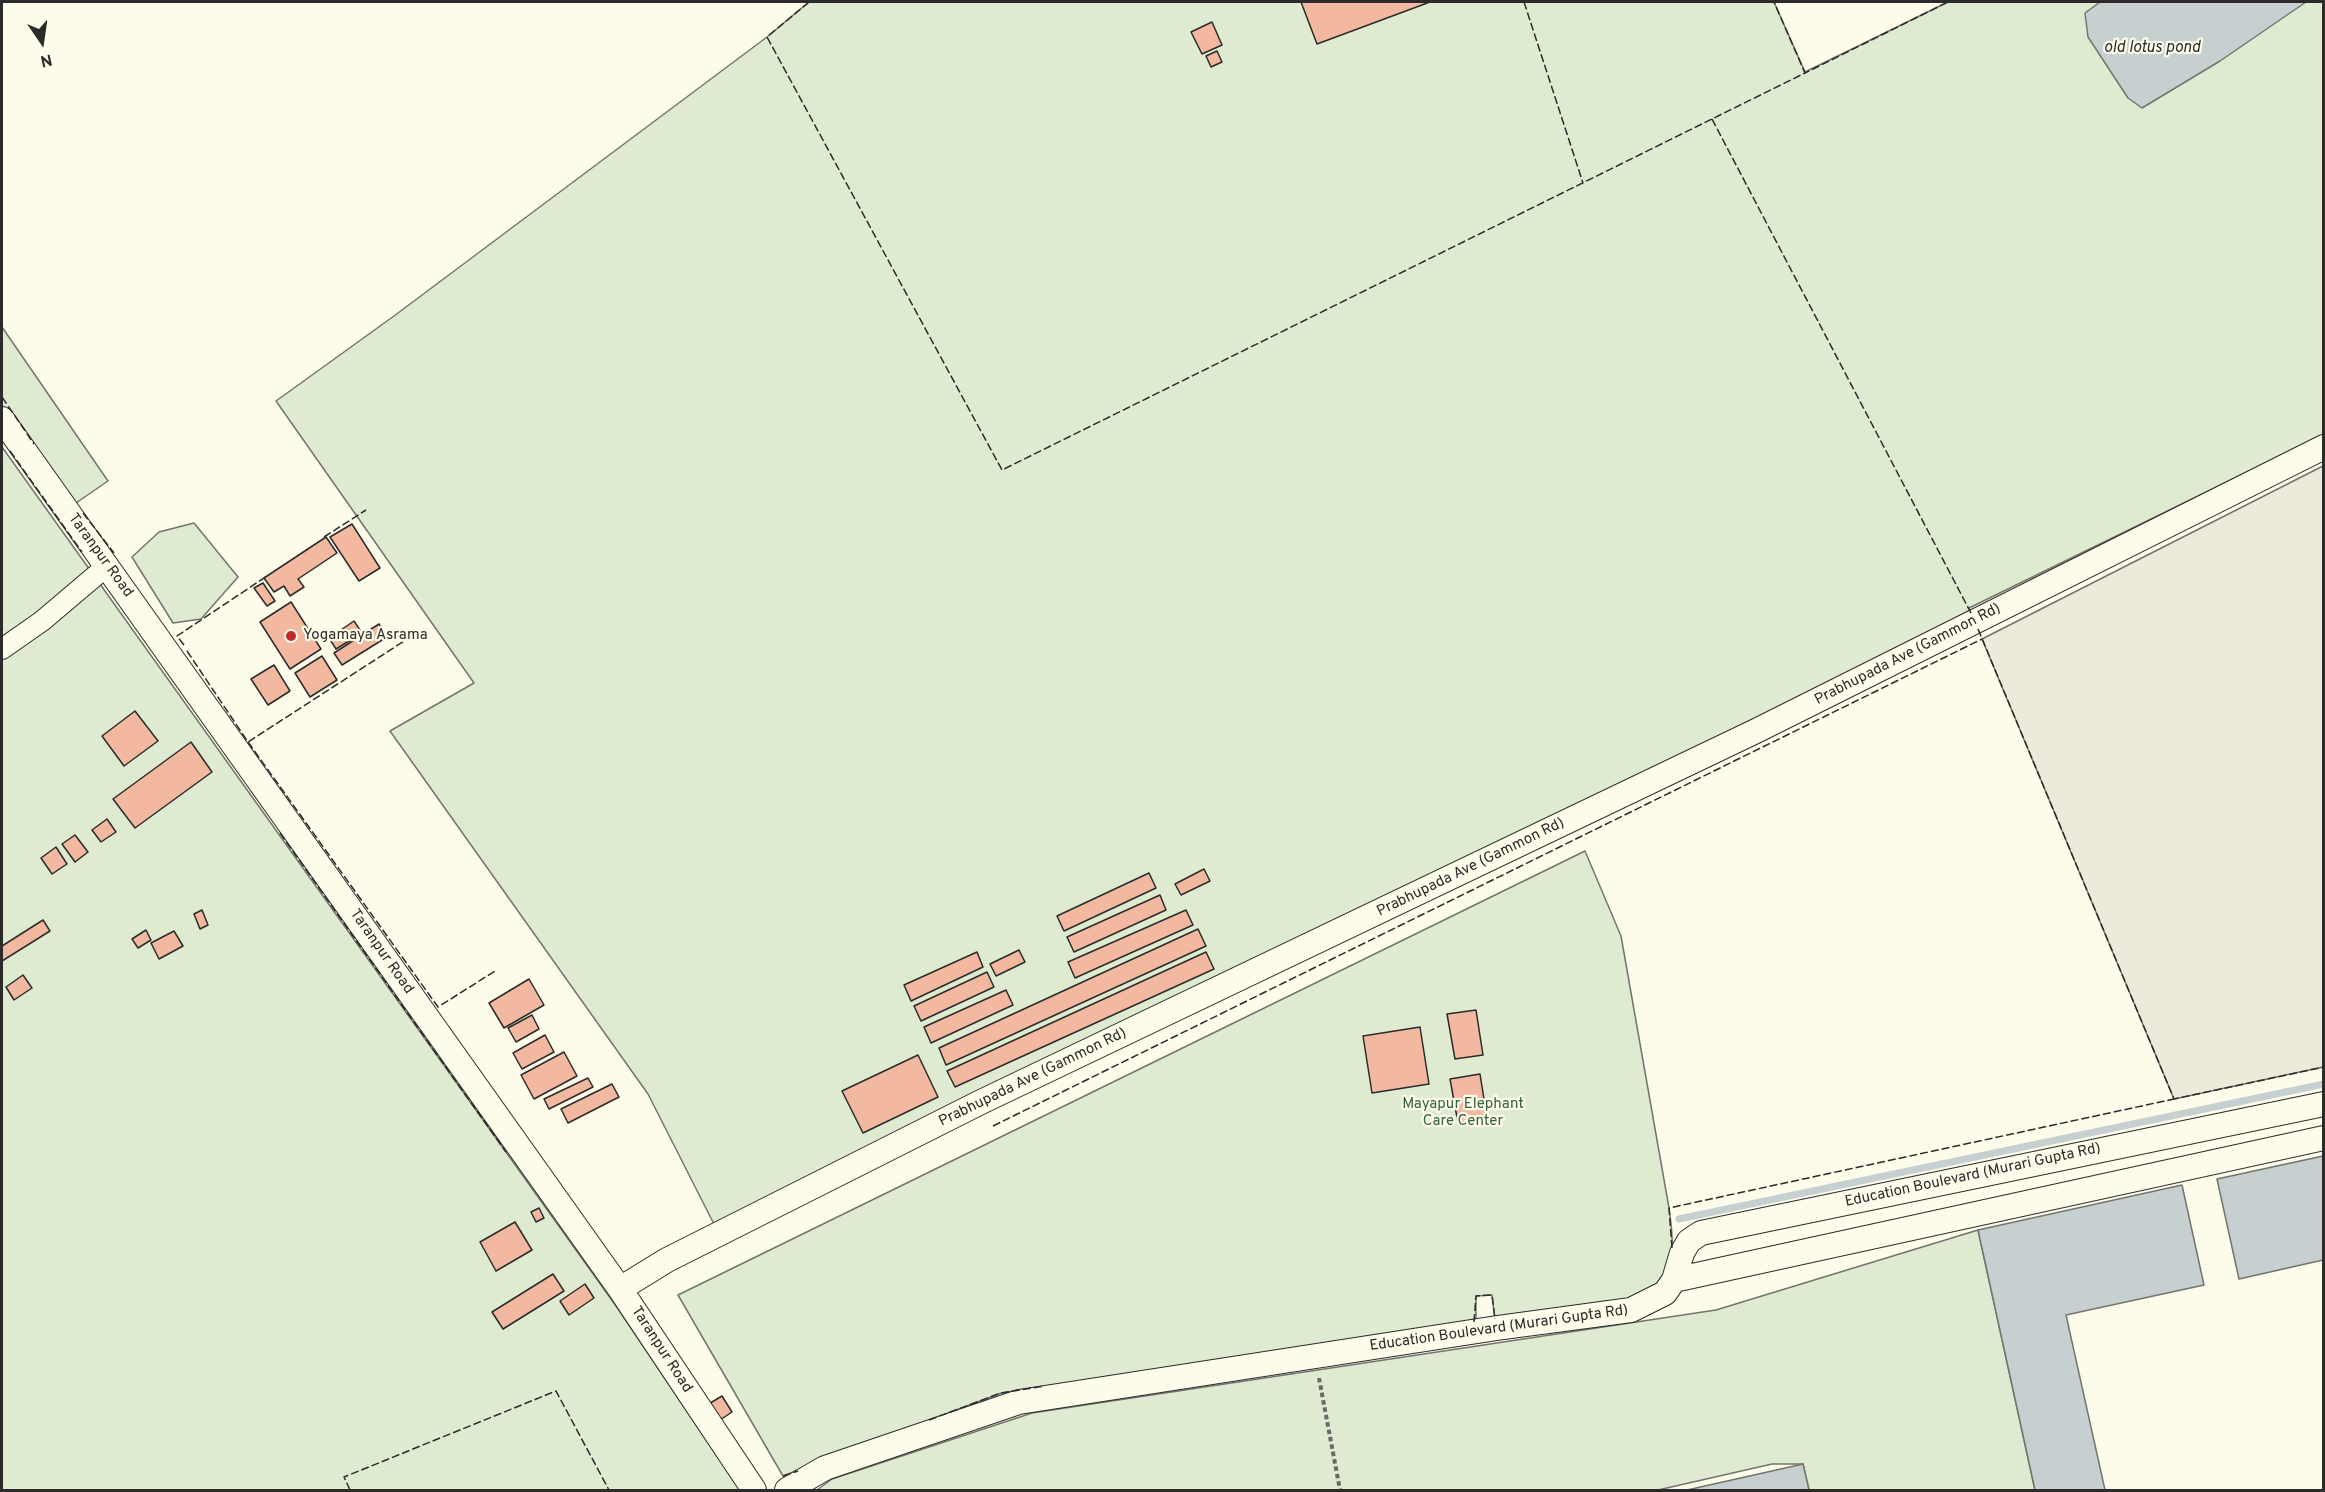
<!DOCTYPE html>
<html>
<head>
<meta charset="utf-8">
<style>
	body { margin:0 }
	#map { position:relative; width:2325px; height:1492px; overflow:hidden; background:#fdfbea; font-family:Overpass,sans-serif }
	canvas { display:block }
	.frame { position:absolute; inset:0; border:3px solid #2b2b2b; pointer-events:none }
	.north { position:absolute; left:12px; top:12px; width:60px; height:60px; -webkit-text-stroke:4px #fdfbea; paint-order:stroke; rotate:167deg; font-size:16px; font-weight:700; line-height:24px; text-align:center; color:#2b2b2b }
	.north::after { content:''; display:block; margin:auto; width:21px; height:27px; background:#2b2b2b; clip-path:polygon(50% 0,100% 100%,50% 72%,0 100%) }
</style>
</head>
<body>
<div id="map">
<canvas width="2325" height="1492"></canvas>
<div class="frame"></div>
<div class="north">N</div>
</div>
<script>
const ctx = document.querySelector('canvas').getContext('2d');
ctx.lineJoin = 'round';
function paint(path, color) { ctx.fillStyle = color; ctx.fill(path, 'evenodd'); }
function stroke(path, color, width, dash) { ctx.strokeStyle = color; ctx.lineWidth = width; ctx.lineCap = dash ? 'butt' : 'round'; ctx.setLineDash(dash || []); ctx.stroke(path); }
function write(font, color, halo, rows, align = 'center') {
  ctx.font = font + ' Overpass,sans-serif'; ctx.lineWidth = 4.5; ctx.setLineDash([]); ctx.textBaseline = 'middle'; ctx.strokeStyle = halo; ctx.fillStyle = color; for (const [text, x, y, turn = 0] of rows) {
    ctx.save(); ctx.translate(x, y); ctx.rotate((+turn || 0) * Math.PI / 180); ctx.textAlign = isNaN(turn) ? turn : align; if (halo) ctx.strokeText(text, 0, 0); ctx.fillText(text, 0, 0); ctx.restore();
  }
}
const green = new Path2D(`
	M 809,2 L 1774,2 L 1805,72 L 1948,2 L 2323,2 L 2323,435 L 1969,608 L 1976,621 L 719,1234 L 648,1094 L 390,731 L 474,683 L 276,401 L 394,316 L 767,37 Z
	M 2,327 L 108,481 L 73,505 L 2,406 Z
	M 2,447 L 616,1306 L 740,1490 L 2,1490 Z
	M 194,523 L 238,577 L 201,619 L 173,623 L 132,557 L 159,532 Z
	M 1585,851 L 1621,936 L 1669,1208 C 1673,1235 1677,1265 1657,1287 C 1637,1309 1528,1315 1495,1320 L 1492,1295 L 1476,1296 L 1476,1322 L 1001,1393 L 783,1476 L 678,1295 Z
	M 1978,1230 L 2035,1490 L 1809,1490 L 1803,1464 L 1772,1464 L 1658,1490 L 817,1490 L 832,1479 L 1032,1413 L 1716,1310 Z`);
paint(green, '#deebd1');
stroke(green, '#74746e', 1.5);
const parking = new Path2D(`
	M 2323,466 L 2323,1067 L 2174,1099 L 1982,639 Z`);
paint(parking, '#eceadb');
stroke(parking, '#74746e', 1.5);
const water = new Path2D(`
	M 2100,2 L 2306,2 L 2220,61 L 2142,108 L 2128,98 L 2088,37 L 2085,13 Z
	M 2323,1156 L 2323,1260 L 2239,1279 L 2217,1179 Z
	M 2182,1185 L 2204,1285 L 2066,1315 L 2105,1490 L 2035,1490 L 1978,1230 Z
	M 1803,1464 L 1809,1490 L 1687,1490 Z`);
paint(water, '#c7d0d0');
stroke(water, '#74746e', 1.5);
stroke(new Path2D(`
	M 1679,1219 L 2324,1084`), '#c7d0d0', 7);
const building = new Path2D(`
	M 1301,2 L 1430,2 L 1317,44 Z
	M 1212,22 L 1222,45 L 1202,54 L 1191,32 Z
	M 1217,51 L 1222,62 L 1211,67 L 1206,56 Z
	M 352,524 L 380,568 L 359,581 L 330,537 Z
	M 326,537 L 337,553 L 298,579 L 304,587 L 290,596 L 284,586 L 274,592 L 264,578 Z
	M 263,583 L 275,601 L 267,606 L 254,588 Z
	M 291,602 L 321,649 L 290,669 L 260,622 Z
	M 354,621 L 362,633 L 336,649 L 329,638 Z
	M 379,624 L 387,637 L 342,665 L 334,653 Z
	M 322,656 L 337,680 L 310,697 L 295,673 Z
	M 274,665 L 290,691 L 268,705 L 251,679 Z
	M 135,711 L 158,741 L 124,766 L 102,736 Z
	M 191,742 L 212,772 L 135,828 L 113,799 Z
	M 107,819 L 116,832 L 101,842 L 92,830 Z
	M 75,835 L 88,852 L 75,862 L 62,844 Z
	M 56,847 L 67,864 L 52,874 L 41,858 Z
	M 1204,869 L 1210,881 L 1181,895 L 1175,884 Z
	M 1149,873 L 1156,888 L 1064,931 L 1057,916 Z
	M 1160,895 L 1166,910 L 1074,952 L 1067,937 Z
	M 202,910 L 208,925 L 200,929 L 194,914 Z
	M 1186,910 L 1193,925 L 1075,978 L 1068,962 Z
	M 43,920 L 50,931 L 2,961 L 2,946 Z
	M 1198,929 L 1206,946 L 946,1065 L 939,1048 Z
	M 146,930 L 151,940 L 138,948 L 132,939 Z
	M 174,931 L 183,946 L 159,959 L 151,943 Z
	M 1019,950 L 1025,962 L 996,976 L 990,964 Z
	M 977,952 L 983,967 L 911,1001 L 904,985 Z
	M 1206,952 L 1214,969 L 955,1087 L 947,1071 Z
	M 987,972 L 994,987 L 921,1021 L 914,1006 Z
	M 23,975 L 32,988 L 14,1000 L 6,987 Z
	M 529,979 L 544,1005 L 504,1028 L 489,1003 Z
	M 1006,990 L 1013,1005 L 931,1043 L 924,1027 Z
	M 1476,1010 L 1483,1055 L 1455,1059 L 1447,1014 Z
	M 532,1015 L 539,1029 L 516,1042 L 508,1028 Z
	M 1420,1027 L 1429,1084 L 1372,1093 L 1363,1036 Z
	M 545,1035 L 554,1052 L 522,1069 L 513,1053 Z
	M 564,1052 L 577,1076 L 534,1099 L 521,1075 Z
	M 918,1055 L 938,1097 L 863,1133 L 842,1091 Z
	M 1480,1074 L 1487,1118 L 1458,1123 L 1450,1079 Z
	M 588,1078 L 593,1087 L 549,1109 L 544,1099 Z
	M 612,1084 L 619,1097 L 568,1123 L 561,1109 Z
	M 539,1208 L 544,1218 L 536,1222 L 531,1212 Z
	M 515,1222 L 532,1250 L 496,1271 L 480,1242 Z
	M 553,1274 L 564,1291 L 503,1329 L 492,1312 Z
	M 585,1284 L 594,1298 L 569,1315 L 560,1301 Z
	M 722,1396 L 732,1412 L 717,1422 L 707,1405 Z`);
paint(building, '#f2b8a0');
stroke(building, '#2b2b2b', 1.5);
const minor = new Path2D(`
	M 2,649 L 42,621 L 107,566`);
const tertiary = new Path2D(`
	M 2,419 L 620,1289 L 754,1490
	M 1674,1280 L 2324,1138
	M 620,1289 L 667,1260 L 981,1102 L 1756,731 L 2324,447
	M 787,1490 L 825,1468 L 1019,1402 L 1497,1328 L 1631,1310 L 1665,1293 L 1674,1280 L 1682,1253 L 1689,1241 L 1701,1233 L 2324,1104`);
stroke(minor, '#2b2b2b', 22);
stroke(tertiary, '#2b2b2b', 26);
stroke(new Path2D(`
	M 1319,1378 L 1340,1490`), '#6a6964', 4, [4.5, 3]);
stroke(minor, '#fdfbea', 20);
stroke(tertiary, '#fdfbea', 24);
stroke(new Path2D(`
	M 809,2 L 767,37 L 1002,470 L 1805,73 L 1774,2
	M 1524,2 L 1583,183
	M 1804,70 L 1805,73 L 1948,2
	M 1712,119 L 1972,615
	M 2,397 L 34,444
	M 10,451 L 82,552
	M 83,513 L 114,553
	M 324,537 L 366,510
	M 1978,629 L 2174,1099 L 2324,1067
	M 184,645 L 177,636 L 267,576
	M 187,651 L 248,742 L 415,634
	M 248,742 L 438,1007 L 495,971
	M 280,833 L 506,1152
	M 993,1126 L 1982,639
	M 1672,1248 L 1669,1208 L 2174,1099
	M 1474,1322 L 1476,1296 L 1492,1295 L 1495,1319
	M 929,1420 L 1001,1393 L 1044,1386
	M 783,1476 L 798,1471
	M 350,1490 L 344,1477 L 556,1391 L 609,1490`), '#2b2b2b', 1.5, [8, 3]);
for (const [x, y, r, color] of [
	[291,636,6,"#c62828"]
]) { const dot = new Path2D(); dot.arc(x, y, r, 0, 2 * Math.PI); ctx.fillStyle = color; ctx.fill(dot); stroke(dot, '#fdfbea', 2); }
write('15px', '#2b2b2b', '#fdfbea', [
	["Taranpur Road",100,556,54],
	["Prabhupada Ave (Gammon Rd)",1908,655,-27],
	["Prabhupada Ave (Gammon Rd)",1471,868,-26],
	["Taranpur Road",381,952,55],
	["Prabhupada Ave (Gammon Rd)",1033,1078,-26],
	["Education Boulevard (Murari Gupta Rd)",1973,1176,-12],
	["Education Boulevard (Murari Gupta Rd)",1499,1329,-8],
	["Taranpur Road",661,1350,57]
]);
write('15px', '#2b2b2b', '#fdfbea', [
	["Yogamaya Asrama",303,636]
], 'left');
write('15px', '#34623c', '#fdfbea', [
	["Mayapur Elephant",1463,1105],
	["Care Center",1463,1122]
]);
write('italic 16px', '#2b2b2b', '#fdfbea', [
	["old lotus pond",2152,49]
]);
</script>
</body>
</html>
